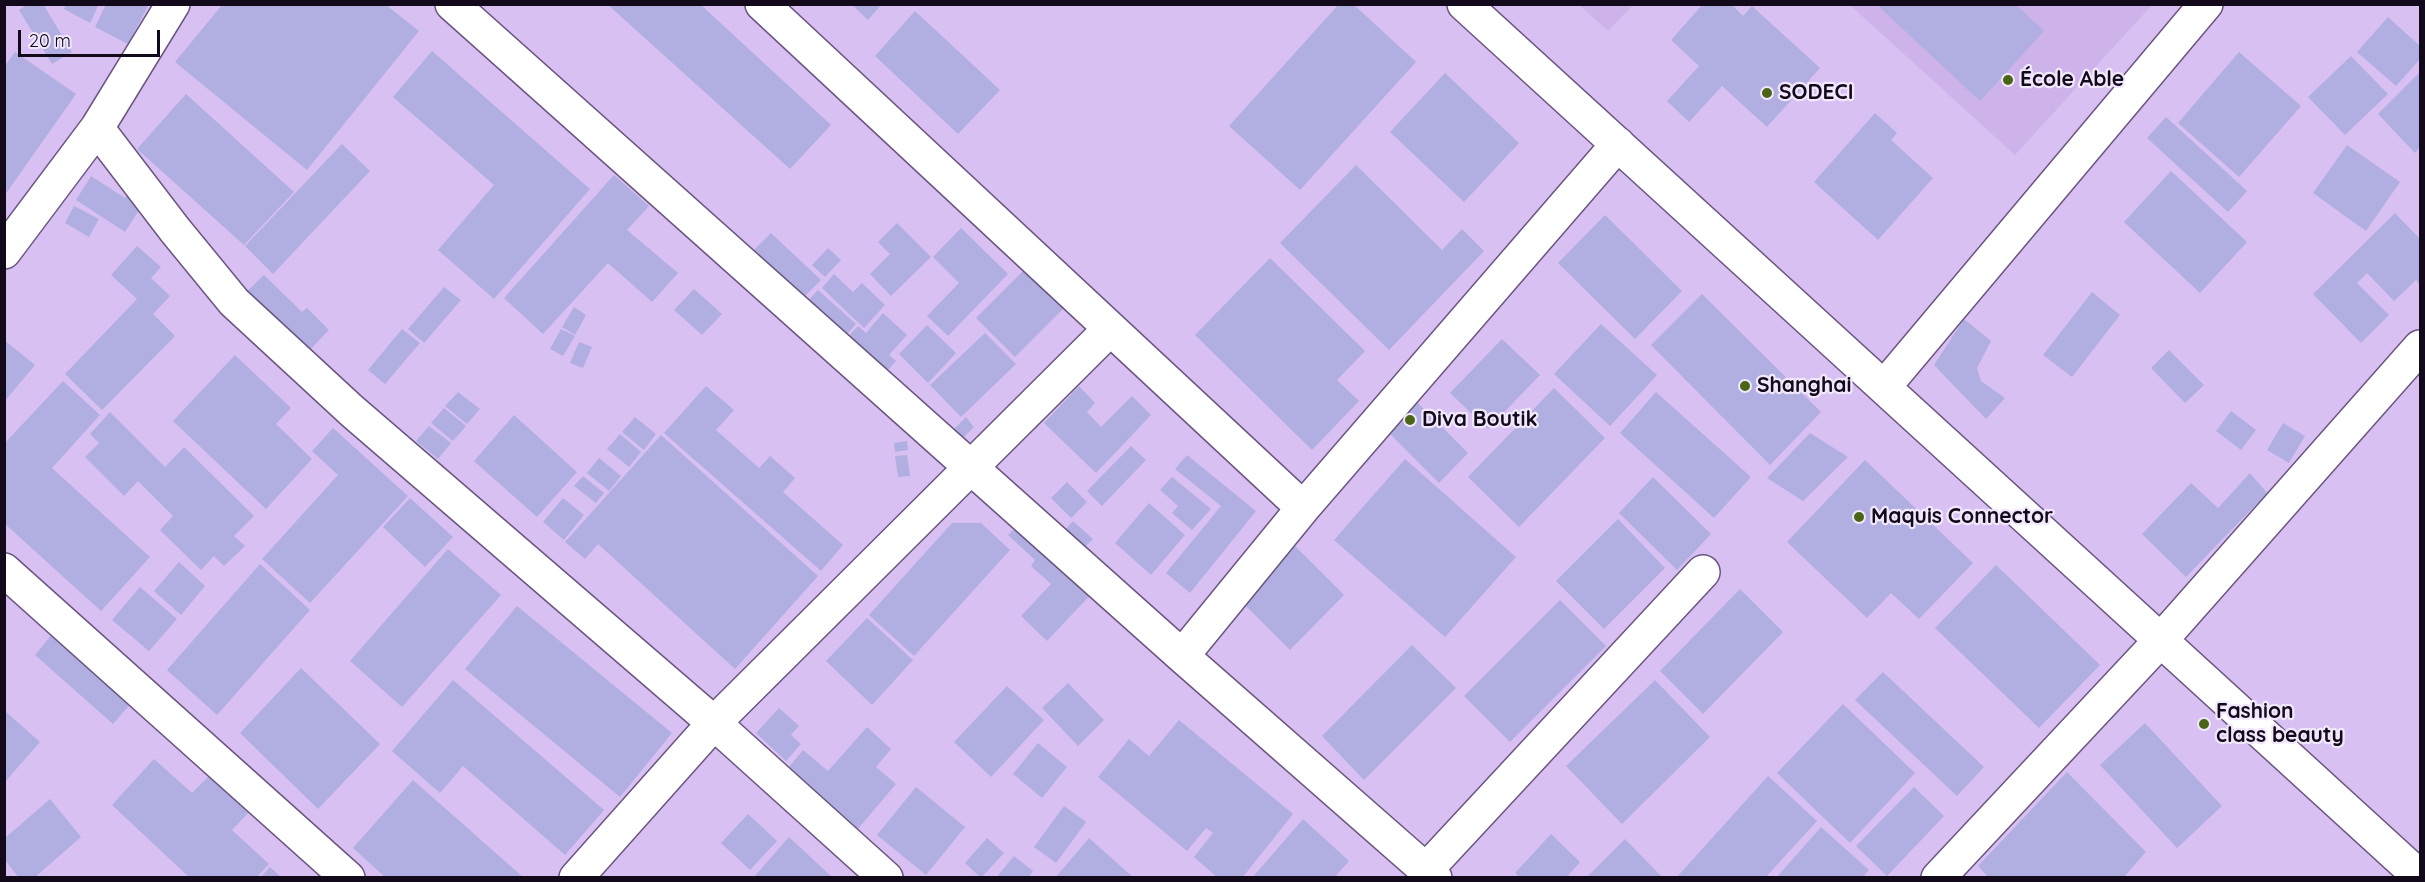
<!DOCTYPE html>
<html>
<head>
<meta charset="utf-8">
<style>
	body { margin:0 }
	#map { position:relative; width:2425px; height:882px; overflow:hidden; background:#d8c0f2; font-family:Quicksand,sans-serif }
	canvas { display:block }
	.frame { position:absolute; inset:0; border:6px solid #12091a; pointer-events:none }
	.scale { position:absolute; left:18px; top:30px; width:142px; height:27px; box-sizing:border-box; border:3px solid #12091a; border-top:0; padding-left:8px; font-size:18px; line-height:21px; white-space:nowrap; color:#12091a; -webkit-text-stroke:4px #f2e8fd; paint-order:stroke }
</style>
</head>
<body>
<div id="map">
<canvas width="2425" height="882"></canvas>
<div class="frame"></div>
<div class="scale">20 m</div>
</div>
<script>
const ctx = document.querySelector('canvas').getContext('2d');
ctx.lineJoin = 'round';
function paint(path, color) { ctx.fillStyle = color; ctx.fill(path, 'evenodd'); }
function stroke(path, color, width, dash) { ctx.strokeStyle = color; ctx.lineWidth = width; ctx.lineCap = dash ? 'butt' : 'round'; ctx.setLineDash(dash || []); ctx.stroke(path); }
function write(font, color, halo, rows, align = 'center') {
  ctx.font = font + ' Quicksand,sans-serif'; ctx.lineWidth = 4.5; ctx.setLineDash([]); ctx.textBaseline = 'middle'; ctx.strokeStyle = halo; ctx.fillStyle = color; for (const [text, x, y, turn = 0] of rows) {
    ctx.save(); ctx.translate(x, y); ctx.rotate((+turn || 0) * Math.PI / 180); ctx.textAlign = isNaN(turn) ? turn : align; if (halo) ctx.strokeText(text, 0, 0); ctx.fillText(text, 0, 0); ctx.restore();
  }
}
paint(new Path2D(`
	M 1579,5 L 1633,5 L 1608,31 Z
	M 1850,5 L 2152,5 L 2015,155 Z`), '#ceb3eb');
paint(new Path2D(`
	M 28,4 L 43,4 L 72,52 L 52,64 L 19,10 Z
	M 66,4 L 99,4 L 90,23 L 64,9 Z
	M 106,4 L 149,4 L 128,44 L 95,27 Z
	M 607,4 L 700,4 L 831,125 L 790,169 Z
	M 851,4 L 882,4 L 868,20 Z
	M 1339,4 L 1353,4 L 1416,62 L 1300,190 L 1229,126 Z
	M 1703,4 L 1731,4 L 1743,16 L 1752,6 L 1820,68 L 1767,127 L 1722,86 L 1689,122 L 1667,101 L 1699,66 L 1671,40 Z
	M 1876,4 L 2015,4 L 2044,31 L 1980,101 Z
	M 222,5 L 386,5 L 419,31 L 307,170 L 175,62 Z
	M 915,11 L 1000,90 L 958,134 L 875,56 Z
	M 2388,17 L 2420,46 L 2420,59 L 2396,86 L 2357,52 Z
	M 432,51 L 590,189 L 494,299 L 438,250 L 494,185 L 393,97 Z
	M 15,52 L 76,94 L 7,192 L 4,190 L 4,67 Z
	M 2239,52 L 2301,106 L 2239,177 L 2178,123 Z
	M 2351,56 L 2388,94 L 2345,135 L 2308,97 Z
	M 2420,72 L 2420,147 L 2415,153 L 2378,114 Z
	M 1445,73 L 1519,143 L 1464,202 L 1390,132 Z
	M 186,94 L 294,192 L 244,245 L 137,149 Z
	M 1875,113 L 1897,133 L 1891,140 L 1933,178 L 1878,240 L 1814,182 Z
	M 2166,117 L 2247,191 L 2228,212 L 2147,138 Z
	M 342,144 L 370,171 L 273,274 L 245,246 Z
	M 2347,145 L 2400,182 L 2366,231 L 2313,193 Z
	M 1356,165 L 1442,250 L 1462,229 L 1484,251 L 1389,350 L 1280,243 Z
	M 2171,171 L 2247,242 L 2200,293 L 2124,222 Z
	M 614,175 L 649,206 L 627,230 L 678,273 L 652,302 L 608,263 L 543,334 L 504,298 Z
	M 91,176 L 125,198 L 132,188 L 147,198 L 125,232 L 76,200 Z
	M 74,206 L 99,219 L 89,237 L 65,223 Z
	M 2395,213 L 2420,239 L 2420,285 L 2416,280 L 2394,301 L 2367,273 L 2357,283 L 2389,315 L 2361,343 L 2313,294 Z
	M 1605,215 L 1682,291 L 1635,339 L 1558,263 Z
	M 897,223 L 931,257 L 891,296 L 870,274 L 890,254 L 878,242 Z
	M 961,228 L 1008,274 L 948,336 L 927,316 L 959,283 L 933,257 Z
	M 771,233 L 821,280 L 802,299 L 752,252 Z
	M 137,246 L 161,267 L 151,278 L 170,296 L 153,314 L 175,336 L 102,410 L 65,374 L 137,299 L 111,275 Z
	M 828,248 L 841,260 L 825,277 L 812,265 Z
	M 1270,258 L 1365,351 L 1337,380 L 1359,401 L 1312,450 L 1195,335 Z
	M 1024,270 L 1063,309 L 1015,357 L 976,318 Z
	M 834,274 L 853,292 L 862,283 L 885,305 L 864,328 L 822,288 Z
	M 264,275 L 302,312 L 307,308 L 329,330 L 308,352 L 243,295 Z
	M 444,287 L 461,300 L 424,343 L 408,329 Z
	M 694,289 L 722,314 L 702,335 L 674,310 Z
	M 818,290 L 856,324 L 840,342 L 802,307 Z
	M 2092,292 L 2120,315 L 2072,377 L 2043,355 Z
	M 1702,294 L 1821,412 L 1770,465 L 1651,345 Z
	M 574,307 L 586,315 L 575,335 L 562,327 Z
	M 883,313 L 907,335 L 889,355 L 896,361 L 880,379 L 841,344 L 858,326 L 866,333 Z
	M 1964,319 L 1991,341 L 1977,368 L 1981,381 L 2005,398 L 1986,419 L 1934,365 Z
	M 1601,324 L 1657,375 L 1610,426 L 1554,374 Z
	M 927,325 L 956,353 L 928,383 L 899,354 Z
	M 402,329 L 420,343 L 385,384 L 368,370 Z
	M 561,329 L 575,336 L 563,356 L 550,349 Z
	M 985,333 L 1016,364 L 961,417 L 930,385 Z
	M 1502,339 L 1540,375 L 1488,429 L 1450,393 Z
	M 4,340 L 35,365 L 4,402 Z
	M 579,342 L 592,347 L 583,368 L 570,363 Z
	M 2169,350 L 2204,385 L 2185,403 L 2151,368 Z
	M 235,355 L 291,408 L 276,424 L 312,459 L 266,509 L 173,421 Z
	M 63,381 L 100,415 L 52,468 L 150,557 L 101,611 L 4,523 L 4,444 Z
	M 706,386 L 734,410 L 716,430 L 759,468 L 770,456 L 795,478 L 783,492 L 843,545 L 821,571 L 664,433 Z
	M 1079,386 L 1095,403 L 1087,412 L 1101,427 L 1132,396 L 1151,415 L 1096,473 L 1044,423 Z
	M 1554,388 L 1605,438 L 1519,527 L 1468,477 Z
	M 458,392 L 480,409 L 467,424 L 445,406 Z
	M 1656,392 L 1751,477 L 1714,518 L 1620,433 Z
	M 1416,401 L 1468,453 L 1439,483 L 1387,431 Z
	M 444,408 L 466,426 L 453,441 L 431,423 Z
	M 2231,411 L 2256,430 L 2241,450 L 2216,431 Z
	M 110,412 L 165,467 L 184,447 L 254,516 L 234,536 L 245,546 L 224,566 L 214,556 L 201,570 L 160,530 L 173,516 L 138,481 L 124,496 L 85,457 L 99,443 L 90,434 Z
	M 514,415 L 577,472 L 537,517 L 474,461 Z
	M 635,417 L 656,434 L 644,450 L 622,432 Z
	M 966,417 L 974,427 L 958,443 L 949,434 Z
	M 2283,423 L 2305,436 L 2289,463 L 2267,450 Z
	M 429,426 L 451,443 L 438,459 L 416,441 Z
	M 333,428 L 408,496 L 310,603 L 262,559 L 338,475 L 312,451 Z
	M 1810,433 L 1848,457 L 1803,501 L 1767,478 Z
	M 620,434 L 641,452 L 629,467 L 607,449 Z
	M 661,435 L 818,576 L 735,669 L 598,544 L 585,559 L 565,542 Z
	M 907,441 L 908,450 L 895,452 L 894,443 Z
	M 1131,446 L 1146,460 L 1102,506 L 1087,491 Z
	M 907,455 L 910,476 L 898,477 L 895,456 Z
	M 1187,455 L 1256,511 L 1190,593 L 1166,573 L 1221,506 L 1175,469 Z
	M 599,458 L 621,476 L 609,491 L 587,473 Z
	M 1405,459 L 1516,557 L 1445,637 L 1334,540 Z
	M 1865,460 L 1973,563 L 1919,619 L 1891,593 L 1867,618 L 1787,542 Z
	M 2250,473 L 2267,493 L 2186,577 L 2142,534 L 2191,483 L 2218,508 Z
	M 583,476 L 604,493 L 596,503 L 574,486 Z
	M 1172,477 L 1211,509 L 1192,530 L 1172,513 L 1178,506 L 1160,490 Z
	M 1653,477 L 1711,534 L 1677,570 L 1619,513 Z
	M 1067,482 L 1087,502 L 1071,518 L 1051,498 Z
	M 410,498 L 453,537 L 425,567 L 383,527 Z
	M 563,498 L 584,515 L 564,540 L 543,522 Z
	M 1149,503 L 1185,535 L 1151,575 L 1115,543 Z
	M 1618,519 L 1665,568 L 1604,629 L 1556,581 Z
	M 1073,521 L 1093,539 L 1078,554 L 1059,537 Z
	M 952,523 L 981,523 L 1010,550 L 914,656 L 869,615 Z
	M 1018,526 L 1096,589 L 1047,641 L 1021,616 L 1051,584 L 1031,566 L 1035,560 L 1008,535 Z
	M 1295,546 L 1344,595 L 1290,650 L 1241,601 Z
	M 448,549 L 501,595 L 402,707 L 350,661 Z
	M 179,562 L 205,586 L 181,615 L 154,591 Z
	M 260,564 L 310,610 L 217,715 L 167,670 Z
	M 1996,565 L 2100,665 L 2039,728 L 1935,628 Z
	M 140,587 L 177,619 L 149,651 L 112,620 Z
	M 1740,589 L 1783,632 L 1703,714 L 1660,671 Z
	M 1560,600 L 1606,646 L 1510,742 L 1464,696 Z
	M 517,606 L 672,733 L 620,797 L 465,669 Z
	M 867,618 L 913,660 L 872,705 L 826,661 Z
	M 52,634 L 132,702 L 113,724 L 35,655 Z
	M 1412,645 L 1456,688 L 1364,780 L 1322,736 Z
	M 301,668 L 380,744 L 318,809 L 240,733 Z
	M 1883,672 L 1984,767 L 1957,796 L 1855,700 Z
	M 453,680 L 604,810 L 565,855 L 463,766 L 440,793 L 392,751 Z
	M 1655,680 L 1710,737 L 1622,824 L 1566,766 Z
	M 1068,683 L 1104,720 L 1078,746 L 1042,708 Z
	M 1007,686 L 1044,720 L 991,777 L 954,742 Z
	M 1843,704 L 1915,773 L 1850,843 L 1777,773 Z
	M 779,708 L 799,726 L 791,735 L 801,744 L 786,761 L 756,733 Z
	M 4,710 L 40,742 L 4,783 Z
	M 1179,720 L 1293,814 L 1242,878 L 1218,878 L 1194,857 L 1213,833 L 1206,828 L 1187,851 L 1098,777 L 1129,739 L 1149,756 Z
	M 2145,723 L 2222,806 L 2177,848 L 2100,765 Z
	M 867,727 L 891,749 L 876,767 L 896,784 L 857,830 L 788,768 L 803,750 L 828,771 Z
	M 1038,743 L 1067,767 L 1042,798 L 1013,774 Z
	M 154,759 L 192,793 L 213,772 L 252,809 L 232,830 L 269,864 L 256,878 L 190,878 L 112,805 Z
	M 2067,772 L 2146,852 L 2123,878 L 1989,878 L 1978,866 Z
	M 1768,776 L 1817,821 L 1765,878 L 1676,878 Z
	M 413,780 L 524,878 L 386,878 L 353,848 Z
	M 916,787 L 965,827 L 926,875 L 877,835 Z
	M 1914,787 L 1944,816 L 1887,876 L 1856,846 Z
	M 50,799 L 81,837 L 34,878 L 19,878 L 5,860 L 5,838 Z
	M 1064,806 L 1086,822 L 1056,863 L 1034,847 Z
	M 748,814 L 777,841 L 750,870 L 721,843 Z
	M 1303,819 L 1349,861 L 1334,878 L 1252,878 Z
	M 1821,827 L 1869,870 L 1862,878 L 1776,878 Z
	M 1551,834 L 1580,862 L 1566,878 L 1521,878 L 1515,873 Z
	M 789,837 L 833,878 L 753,878 Z
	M 987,838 L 1004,853 L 981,878 L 965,863 Z
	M 1089,838 L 1134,878 L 1055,878 Z
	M 1625,839 L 1663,878 L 1586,878 Z
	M 1014,856 L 1033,871 L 1028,878 L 996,878 Z
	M 270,867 L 282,878 L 260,878 Z`), '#b1aee1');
const minor = new Path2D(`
	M 452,4 L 1182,656 L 1435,878
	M 762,4 L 1303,508 L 1618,144
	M 1464,4 L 2420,877
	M 97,128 L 175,230 L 234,302 L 352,411 L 714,723 L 886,878
	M 4,252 L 97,128 L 173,4
	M 1884,387 L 2206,4
	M 4,570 L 348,878
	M 1182,656 L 1303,508
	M 1426,870 L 1703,572
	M 576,878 L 714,723 L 1110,329
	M 1938,878 L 2160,641 L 2420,347`);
stroke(minor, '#6b5580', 36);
stroke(minor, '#fff', 33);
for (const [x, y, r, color] of [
	[2008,80,6,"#4b6517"],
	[1767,93,6,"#4b6517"],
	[1745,386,6,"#4b6517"],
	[1410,420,6,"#4b6517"],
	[1859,517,6,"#4b6517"],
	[2204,724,6,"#4b6517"]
]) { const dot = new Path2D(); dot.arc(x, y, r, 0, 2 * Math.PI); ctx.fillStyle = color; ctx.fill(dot); stroke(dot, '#f2e8fd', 2); }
write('bold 21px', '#12091a', '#f2e8fd', [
	["École Able",2020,80],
	["SODECI",1779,93],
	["Shanghai",1757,386],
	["Diva Boutik",1422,420],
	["Maquis Connector",1871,517],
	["Fashion",2216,712],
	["class beauty",2216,736]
], 'left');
</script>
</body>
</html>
